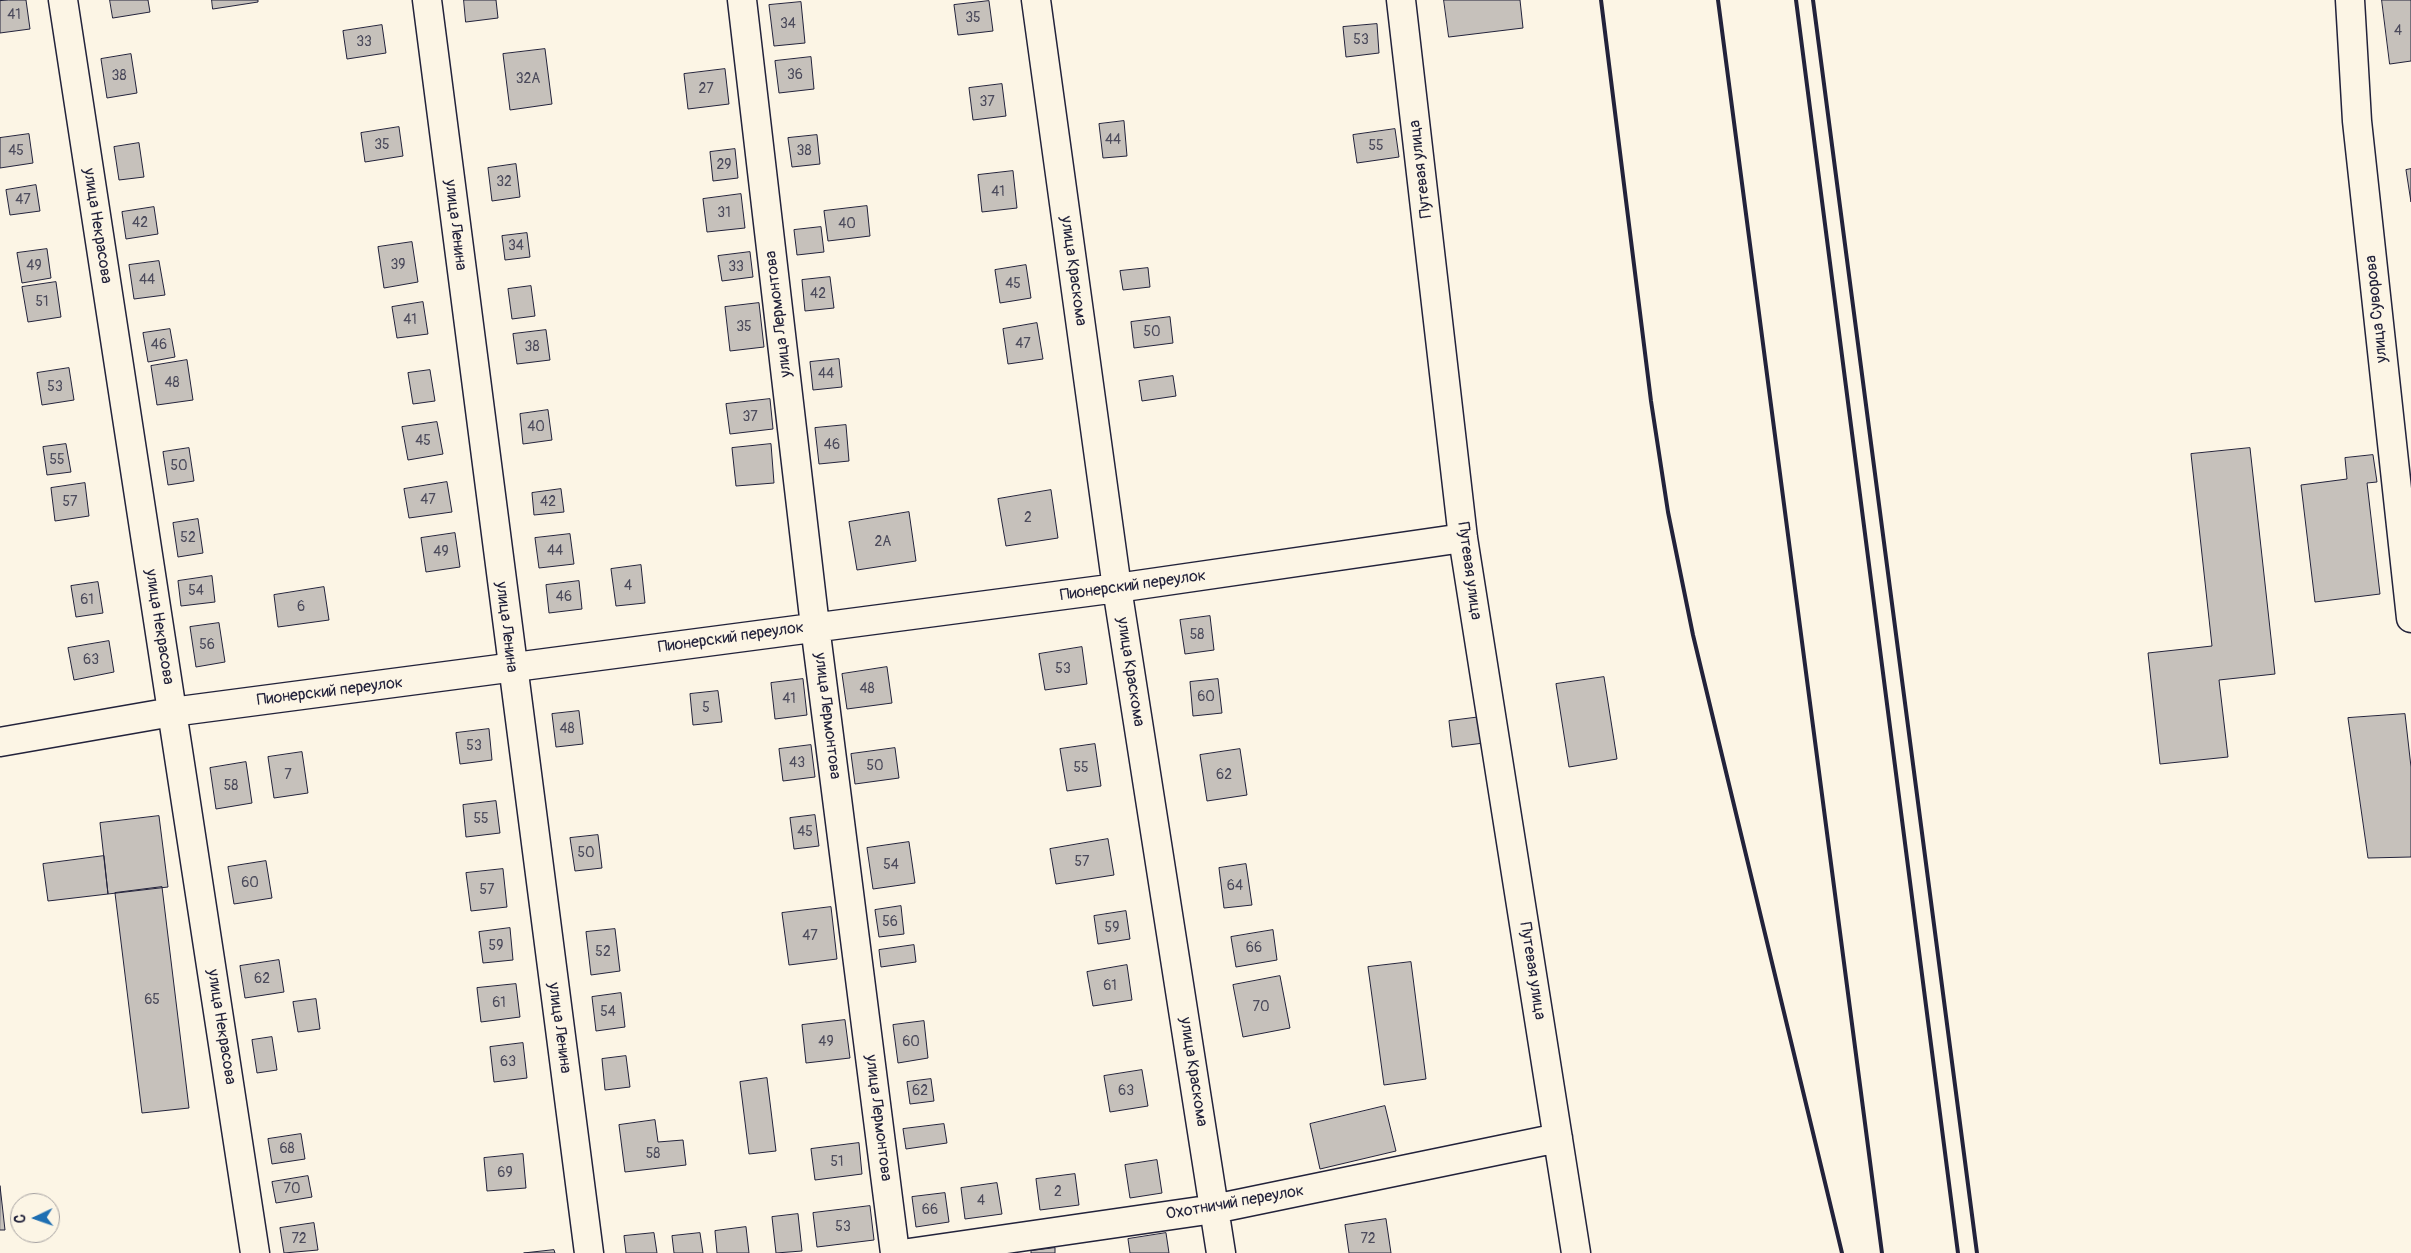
<!DOCTYPE html>
<html>
<head>
<meta charset="utf-8">
<style>
	body { margin:0 }
	#map { position:relative; width:2411px; height:1253px; overflow:hidden; background:#fcf5e5; font-family:Pangolin,sans-serif }
	canvas { display:block }
	.north { position:absolute; left:10px; top:1193px; width:50px; height:50px; box-sizing:border-box; background:#fcf5e5; border:1px solid #a5a1a1; border-radius:50%; rotate:267deg; font-size:14px; font-weight:700; line-height:20px; text-align:center; color:#22223b }
	.north::after { content:''; display:block; margin:auto; width:18px; height:22px; background:#1f6fb2; clip-path:polygon(50% 0,100% 100%,50% 72%,0 100%) }
</style>
</head>
<body>
<div id="map">
<canvas width="2411" height="1253"></canvas>
<div class="north">С</div>
</div>
<script>
const ctx = document.querySelector('canvas').getContext('2d');
ctx.lineJoin = 'round';
function paint(path, color) { ctx.fillStyle = color; ctx.fill(path, 'evenodd'); }
function stroke(path, color, width, dash) { ctx.strokeStyle = color; ctx.lineWidth = width; ctx.lineCap = dash ? 'butt' : 'round'; ctx.setLineDash(dash || []); ctx.stroke(path); }
function write(font, color, halo, rows, align = 'center') {
  ctx.font = font + ' Pangolin,sans-serif'; ctx.lineWidth = 5; ctx.setLineDash([]); ctx.textBaseline = 'middle'; ctx.strokeStyle = halo; ctx.fillStyle = color; for (const [text, x, y, turn = 0] of rows) {
    ctx.save(); ctx.translate(x, y); ctx.rotate((+turn || 0) * Math.PI / 180); ctx.textAlign = isNaN(turn) ? turn : align; if (halo) ctx.strokeText(text, 0, 0); ctx.fillText(text, 0, 0); ctx.restore();
  }
}
const building = new Path2D(`
	M 9,0 L 26,0 L 30,29 L 0,33 L 0,1 Z
	M 110,0 L 148,0 L 150,12 L 113,18 Z
	M 212,0 L 258,0 L 258,2 L 213,9 Z
	M 464,0 L 496,0 L 498,18 L 466,22 Z
	M 1444,0 L 1520,0 L 1523,28 L 1449,37 Z
	M 2382,0 L 2411,0 L 2411,61 L 2390,64 Z
	M 989,1 L 993,31 L 958,35 L 954,5 Z
	M 801,2 L 805,43 L 774,46 L 769,5 Z
	M 1377,24 L 1379,53 L 1346,57 L 1343,27 Z
	M 382,25 L 386,53 L 347,59 L 343,31 Z
	M 545,49 L 552,104 L 510,110 L 503,54 Z
	M 131,54 L 137,93 L 107,98 L 101,59 Z
	M 811,57 L 814,89 L 779,93 L 775,61 Z
	M 725,69 L 729,104 L 688,109 L 684,74 Z
	M 1002,84 L 1006,116 L 973,120 L 969,88 Z
	M 1124,121 L 1127,156 L 1103,158 L 1099,124 Z
	M 399,127 L 403,156 L 365,162 L 361,133 Z
	M 1395,129 L 1399,157 L 1357,163 L 1353,135 Z
	M 29,134 L 33,163 L 0,168 L 0,138 Z
	M 817,135 L 820,164 L 792,167 L 788,138 Z
	M 139,143 L 144,177 L 119,180 L 114,147 Z
	M 735,149 L 738,178 L 713,181 L 710,152 Z
	M 516,164 L 520,197 L 492,201 L 488,168 Z
	M 2411,169 L 2411,202 L 2406,170 Z
	M 1013,171 L 1017,208 L 982,212 L 978,175 Z
	M 36,185 L 40,211 L 10,215 L 6,190 Z
	M 741,194 L 745,228 L 707,232 L 703,199 Z
	M 867,206 L 870,236 L 828,241 L 824,211 Z
	M 154,207 L 158,234 L 126,239 L 122,212 Z
	M 821,227 L 824,252 L 797,255 L 794,230 Z
	M 527,233 L 530,257 L 505,260 L 502,236 Z
	M 412,242 L 418,282 L 384,288 L 378,247 Z
	M 47,249 L 51,278 L 22,283 L 17,253 Z
	M 750,252 L 753,277 L 722,281 L 718,256 Z
	M 159,261 L 165,295 L 134,299 L 129,265 Z
	M 1026,265 L 1031,298 L 1000,303 L 995,270 Z
	M 1148,268 L 1150,287 L 1123,290 L 1120,271 Z
	M 830,277 L 834,308 L 805,311 L 802,280 Z
	M 56,282 L 61,317 L 28,322 L 22,287 Z
	M 531,286 L 535,316 L 512,319 L 508,289 Z
	M 423,302 L 428,334 L 397,338 L 392,307 Z
	M 759,303 L 764,347 L 730,351 L 725,307 Z
	M 1170,317 L 1173,343 L 1134,348 L 1131,322 Z
	M 1037,323 L 1043,359 L 1008,364 L 1003,329 Z
	M 170,329 L 175,357 L 148,362 L 143,333 Z
	M 546,330 L 550,360 L 517,364 L 513,334 Z
	M 839,359 L 842,387 L 813,390 L 810,362 Z
	M 187,360 L 193,400 L 157,405 L 151,366 Z
	M 69,368 L 74,400 L 42,405 L 37,373 Z
	M 430,370 L 435,401 L 413,404 L 408,373 Z
	M 1173,376 L 1176,396 L 1142,401 L 1139,381 Z
	M 770,399 L 773,429 L 730,434 L 726,404 Z
	M 548,410 L 552,440 L 523,444 L 520,414 Z
	M 437,422 L 443,454 L 408,460 L 402,427 Z
	M 846,425 L 849,461 L 819,464 L 815,428 Z
	M 66,444 L 71,472 L 47,475 L 43,447 Z
	M 771,444 L 774,483 L 736,486 L 732,448 Z
	M 189,448 L 194,481 L 168,485 L 163,452 Z
	M 2250,448 L 2275,674 L 2219,680 L 2228,757 L 2160,764 L 2148,653 L 2212,646 L 2191,454 Z
	M 2373,455 L 2377,482 L 2367,483 L 2380,594 L 2315,602 L 2301,485 L 2347,479 L 2345,458 Z
	M 447,482 L 452,512 L 409,518 L 404,489 Z
	M 85,483 L 89,516 L 55,521 L 51,488 Z
	M 561,489 L 564,512 L 534,515 L 532,493 Z
	M 1051,490 L 1058,538 L 1006,546 L 998,499 Z
	M 909,512 L 916,561 L 857,570 L 849,522 Z
	M 198,519 L 203,553 L 178,557 L 173,523 Z
	M 455,533 L 460,567 L 426,572 L 421,538 Z
	M 570,534 L 574,564 L 539,568 L 535,538 Z
	M 641,565 L 645,603 L 616,606 L 611,569 Z
	M 212,576 L 215,602 L 181,606 L 178,581 Z
	M 579,581 L 582,609 L 549,613 L 546,585 Z
	M 98,582 L 103,613 L 76,617 L 71,586 Z
	M 324,587 L 329,620 L 278,627 L 274,595 Z
	M 1210,616 L 1214,650 L 1185,654 L 1180,620 Z
	M 219,623 L 225,662 L 196,667 L 190,627 Z
	M 109,641 L 114,672 L 74,680 L 68,648 Z
	M 1082,647 L 1087,684 L 1045,690 L 1039,654 Z
	M 887,667 L 892,703 L 847,709 L 842,674 Z
	M 1604,677 L 1617,759 L 1569,767 L 1556,684 Z
	M 803,679 L 807,715 L 775,719 L 771,683 Z
	M 1218,679 L 1222,713 L 1193,716 L 1190,682 Z
	M 718,691 L 722,722 L 693,725 L 690,694 Z
	M 579,711 L 583,744 L 556,747 L 552,714 Z
	M 2405,714 L 2411,767 L 2411,857 L 2368,858 L 2348,718 Z
	M 1481,717 L 1484,743 L 1452,747 L 1449,721 Z
	M 489,729 L 492,760 L 460,764 L 456,733 Z
	M 1095,744 L 1101,786 L 1067,791 L 1060,749 Z
	M 811,745 L 815,777 L 783,781 L 779,749 Z
	M 895,748 L 899,778 L 855,784 L 851,754 Z
	M 1240,749 L 1247,795 L 1207,801 L 1200,755 Z
	M 302,752 L 308,793 L 274,798 L 268,757 Z
	M 246,762 L 252,803 L 216,809 L 210,768 Z
	M 496,801 L 500,833 L 466,837 L 463,805 Z
	M 815,815 L 819,846 L 794,849 L 790,818 Z
	M 159,816 L 168,887 L 108,894 L 100,823 Z
	M 598,835 L 602,868 L 575,871 L 570,838 Z
	M 1108,839 L 1114,875 L 1056,884 L 1050,849 Z
	M 909,842 L 915,883 L 873,889 L 867,848 Z
	M 104,856 L 108,894 L 48,901 L 43,864 Z
	M 266,861 L 272,898 L 234,904 L 228,867 Z
	M 1246,864 L 1252,905 L 1224,908 L 1219,868 Z
	M 503,869 L 507,907 L 471,911 L 466,873 Z
	M 162,887 L 189,1108 L 142,1113 L 115,893 Z
	M 901,906 L 904,934 L 879,937 L 875,910 Z
	M 831,907 L 837,959 L 789,965 L 782,913 Z
	M 1126,911 L 1130,939 L 1098,944 L 1094,916 Z
	M 510,928 L 513,960 L 483,963 L 479,932 Z
	M 615,929 L 620,971 L 591,975 L 586,932 Z
	M 1273,930 L 1277,960 L 1236,967 L 1231,937 Z
	M 914,945 L 916,962 L 881,967 L 879,950 Z
	M 279,960 L 284,992 L 245,998 L 240,966 Z
	M 1411,962 L 1426,1079 L 1384,1085 L 1368,967 Z
	M 1127,965 L 1132,1000 L 1093,1006 L 1087,972 Z
	M 1280,976 L 1290,1028 L 1243,1037 L 1233,985 Z
	M 516,984 L 520,1017 L 481,1022 L 477,988 Z
	M 621,993 L 625,1027 L 596,1031 L 592,997 Z
	M 316,999 L 320,1029 L 298,1032 L 293,1002 Z
	M 845,1020 L 850,1058 L 806,1063 L 802,1025 Z
	M 924,1021 L 928,1058 L 898,1063 L 893,1025 Z
	M 272,1037 L 277,1070 L 257,1073 L 252,1040 Z
	M 523,1043 L 527,1078 L 494,1082 L 490,1047 Z
	M 626,1056 L 630,1087 L 605,1090 L 602,1059 Z
	M 1142,1070 L 1148,1106 L 1110,1112 L 1104,1076 Z
	M 767,1078 L 776,1151 L 749,1154 L 740,1082 Z
	M 931,1079 L 934,1101 L 910,1104 L 907,1082 Z
	M 1385,1106 L 1396,1151 L 1320,1169 L 1310,1124 Z
	M 655,1120 L 658,1142 L 683,1140 L 686,1165 L 625,1172 L 619,1125 Z
	M 944,1124 L 947,1143 L 906,1149 L 903,1129 Z
	M 301,1134 L 305,1159 L 272,1164 L 268,1139 Z
	M 859,1143 L 862,1174 L 815,1180 L 811,1149 Z
	M 523,1154 L 526,1188 L 487,1191 L 484,1158 Z
	M 1157,1160 L 1162,1193 L 1130,1198 L 1125,1165 Z
	M 1075,1174 L 1079,1205 L 1040,1210 L 1036,1179 Z
	M 308,1176 L 312,1197 L 276,1203 L 272,1182 Z
	M 997,1183 L 1002,1214 L 965,1219 L 961,1188 Z
	M 0,1186 L 5,1230 L 0,1230 Z
	M 945,1193 L 949,1222 L 916,1227 L 912,1197 Z
	M 870,1206 L 874,1240 L 817,1247 L 813,1213 Z
	M 798,1214 L 802,1251 L 776,1253 L 772,1217 Z
	M 1386,1219 L 1391,1253 L 1349,1253 L 1345,1225 Z
	M 314,1223 L 318,1250 L 284,1253 L 280,1228 Z
	M 746,1227 L 749,1253 L 717,1253 L 715,1231 Z
	M 654,1233 L 657,1253 L 626,1253 L 624,1236 Z
	M 700,1233 L 703,1253 L 674,1253 L 672,1236 Z
	M 1166,1233 L 1169,1253 L 1130,1253 L 1128,1239 Z
	M 1055,1248 L 1055,1253 L 1031,1253 L 1031,1251 Z
	M 554,1250 L 555,1253 L 524,1253 Z`);
paint(building, '#c6c1bb');
stroke(building, '#22223b', 1);
const minor = new Path2D(`
	M 63,0 L 255,1253
	M 742,0 L 815,626 L 895,1253
	M 1036,0 L 1117,588 L 1221,1253
	M 1401,0 L 1463,538 L 1576,1253
	M 2350,0 L 2357,121 L 2411,618
	M 0,742 L 172,712 L 1117,588 L 1463,538
	M 909,1253 L 1214,1209 L 1558,1138`);
const major = new Path2D(`
	M 427,0 L 589,1253`);
stroke(minor, '#22223b', 31);
stroke(major, '#22223b', 31);
stroke(minor, '#fcf5e5', 28);
stroke(major, '#fcf5e5', 28);
stroke(new Path2D(`
	M 1601,0 L 1651,401 L 1668,512 L 1693,635 L 1842,1253
	M 1718,0 L 1882,1253
	M 1796,0 L 1958,1253
	M 1813,0 L 1977,1253`), '#22223b', 4);
write('14px', '#4b4a5b', null, [
	["41",14,15],
	["35",973,18],
	["34",788,24],
	["4",2398,31],
	["53",1361,40],
	["33",364,42],
	["36",795,75],
	["38",119,76],
	["32А",528,79],
	["27",706,89],
	["37",987,102],
	["44",1113,140],
	["35",382,145],
	["55",1376,146],
	["45",16,151],
	["38",804,151],
	["29",724,165],
	["32",504,182],
	["41",998,192],
	["47",23,200],
	["31",724,213],
	["42",140,223],
	["40",847,224],
	["34",516,246],
	["39",398,265],
	["49",34,266],
	["33",736,267],
	["44",147,280],
	["45",1013,284],
	["42",818,294],
	["51",42,302],
	["41",410,320],
	["35",744,327],
	["50",1152,332],
	["47",1023,344],
	["46",159,345],
	["38",532,347],
	["44",826,374],
	["48",172,383],
	["53",55,387],
	["37",750,417],
	["40",536,427],
	["45",423,441],
	["46",832,445],
	["55",57,460],
	["50",179,466],
	["47",428,500],
	["57",70,502],
	["42",548,502],
	["2",1028,518],
	["52",188,538],
	["2А",883,542],
	["44",555,551],
	["49",441,552],
	["4",628,586],
	["54",196,591],
	["46",564,597],
	["61",87,600],
	["6",301,607],
	["58",1197,635],
	["56",207,645],
	["63",91,660],
	["53",1063,669],
	["48",867,689],
	["60",1206,697],
	["41",789,699],
	["5",706,708],
	["48",567,729],
	["53",474,746],
	["43",797,763],
	["50",875,766],
	["55",1081,768],
	["7",288,775],
	["62",1224,775],
	["58",231,786],
	["55",481,819],
	["45",805,832],
	["50",586,853],
	["57",1082,862],
	["54",891,865],
	["60",250,883],
	["64",1235,886],
	["57",487,890],
	["56",890,922],
	["59",1112,928],
	["47",810,936],
	["59",496,946],
	["66",1254,948],
	["52",603,952],
	["62",262,979],
	["61",1110,986],
	["65",152,1000],
	["61",499,1003],
	["70",1261,1007],
	["54",608,1012],
	["49",826,1042],
	["60",911,1042],
	["63",508,1062],
	["62",920,1091],
	["63",1126,1091],
	["68",287,1149],
	["58",653,1154],
	["51",837,1162],
	["69",505,1173],
	["70",292,1189],
	["2",1058,1192],
	["4",981,1201],
	["66",930,1210],
	["53",843,1227],
	["72",299,1239],
	["72",1368,1239]
]);
write('16px', '#22223b', '#fcf5e5', [
	["Путевая улица",1421,169,-97],
	["улица Ленина",455,225,83],
	["улица Некрасова",97,226,81],
	["улица Краскома",1073,271,82],
	["улица Суворова",2377,309,-96],
	["улица Лермонтова",779,314,-97],
	["Путевая улица",1469,571,82],
	["Пионерский переулок",1133,586,-8],
	["улица Некрасова",159,627,81],
	["улица Ленина",506,627,83],
	["Пионерский переулок",731,638,-8],
	["улица Краскома",1130,672,81],
	["Пионерский переулок",330,692,-7],
	["улица Лермонтова",827,716,83],
	["Путевая улица",1532,971,81],
	["улица Некрасова",221,1027,81],
	["улица Ленина",559,1028,82],
	["улица Краскома",1193,1072,81],
	["улица Лермонтова",878,1118,83],
	["Охотничий переулок",1235,1203,-10]
]);
</script>
</body>
</html>
